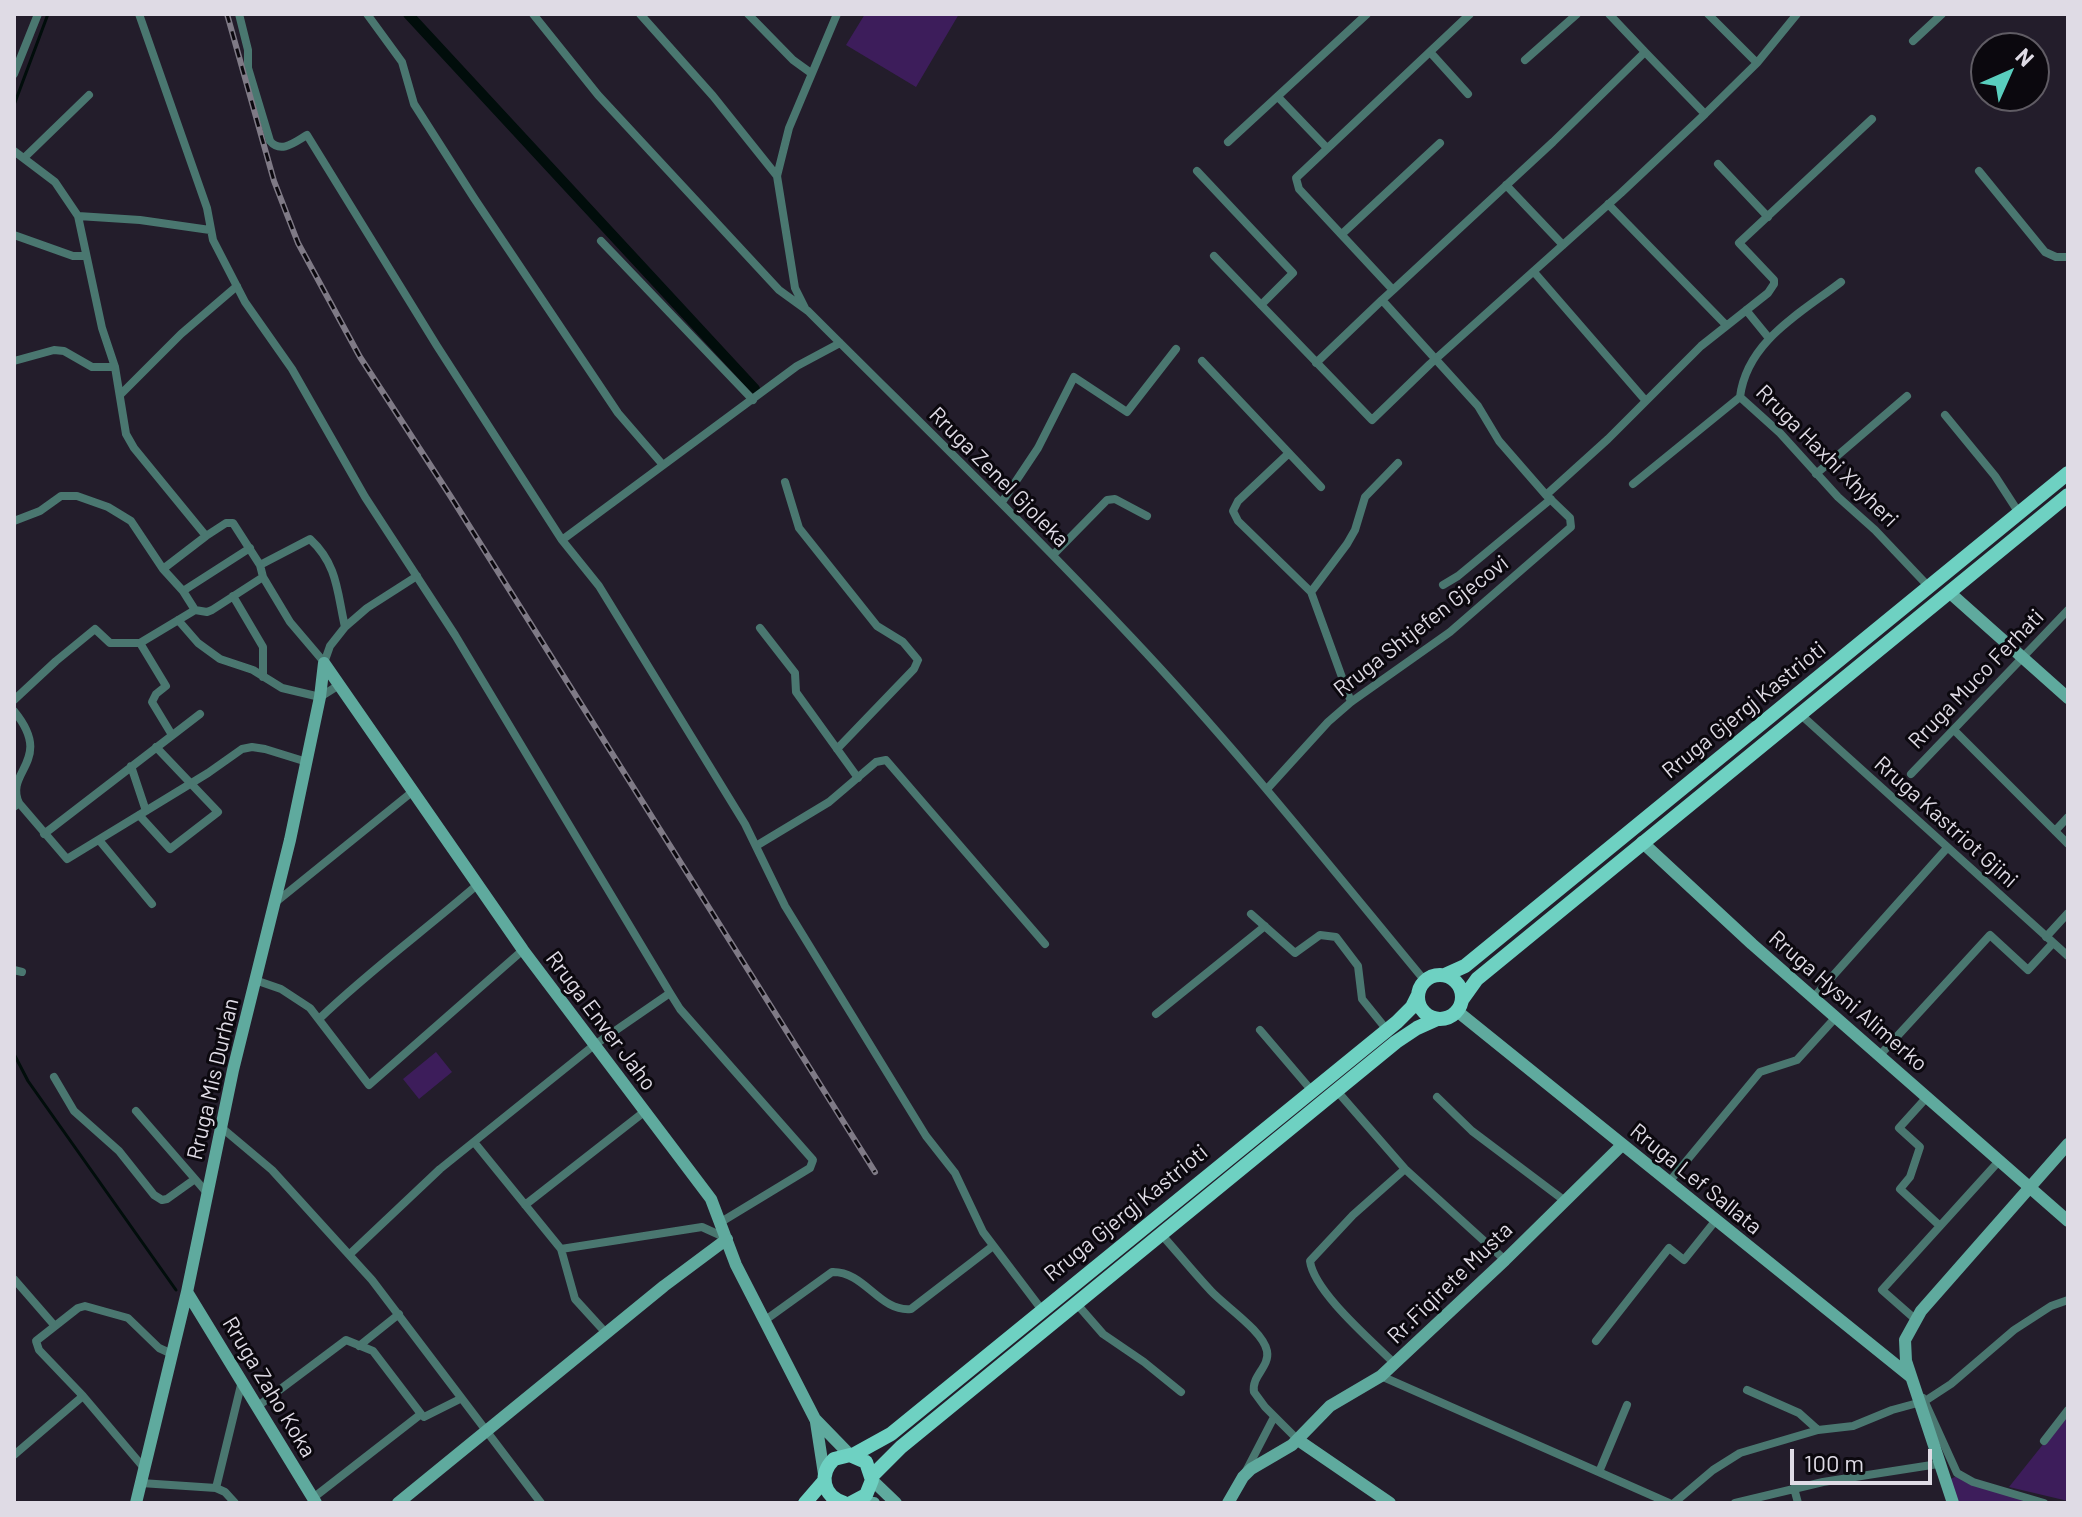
<!DOCTYPE html>
<html>
<head>
<meta charset="utf-8">
<style>
	body { margin:0 }
	#map { position:relative; width:2082px; height:1517px; overflow:hidden; background:#231d2b; font-family:Barlow,sans-serif }
	canvas { display:block }
	.frame { position:absolute; inset:0; border:16px solid #dfdbe5; pointer-events:none }
	.north { position:absolute; left:1970px; top:32px; width:80px; height:80px; box-sizing:border-box; background:#0b080e; border:2px solid #605c64; border-radius:50%; rotate:45deg; font-size:22px; font-weight:700; line-height:32px; text-align:center; color:#dfdbe5 }
	.north::after { content:''; display:block; margin:auto; width:28px; height:36px; background:#59cebe; clip-path:polygon(50% 0,100% 100%,50% 72%,0 100%) }
	.scale { position:absolute; left:1790px; top:1449px; width:142px; height:36px; box-sizing:border-box; border:4px solid #dfdbe5; border-top:0; padding-left:10px; font-size:24px; line-height:28px; white-space:nowrap; color:#dfdbe5; -webkit-text-stroke:6px #0b080e; paint-order:stroke }
</style>
</head>
<body>
<div id="map">
<canvas width="2082" height="1517"></canvas>
<div class="frame"></div>
<div class="north">N</div>
<div class="scale">100 m</div>
</div>
<script>
const ctx = document.querySelector('canvas').getContext('2d');
ctx.lineJoin = 'round';
function paint(path, color) { ctx.fillStyle = color; ctx.fill(path, 'evenodd'); }
function stroke(path, color, width, dash) { ctx.strokeStyle = color; ctx.lineWidth = width; ctx.lineCap = dash ? 'butt' : 'round'; ctx.setLineDash(dash || []); ctx.stroke(path); }
function write(font, color, halo, rows, align = 'center') {
  ctx.font = font + ' Barlow,sans-serif'; ctx.lineWidth = 6; ctx.setLineDash([]); ctx.textBaseline = 'middle'; ctx.strokeStyle = halo; ctx.fillStyle = color; for (const [text, x, y, turn = 0] of rows) {
    ctx.save(); ctx.translate(x, y); ctx.rotate((+turn || 0) * Math.PI / 180); ctx.textAlign = isNaN(turn) ? turn : align; if (halo) ctx.strokeText(text, 0, 0); ctx.fillText(text, 0, 0); ctx.restore();
  }
}
paint(new Path2D(`
	M 865,14 L 959,14 L 916,87 L 846,45 Z
	M 436,1052 L 452,1072 L 419,1099 L 403,1079 Z
	M 2068,1413 L 2068,1501 L 2009,1487 Z
	M 1958,1475 L 2045,1503 L 1958,1503 L 1949,1480 Z`), '#3d1d5b');
stroke(new Path2D(`
	M 14,105 L 48,14
	M 14,1054 L 28,1081 L 176,1290`), '#010d0b', 3);
stroke(new Path2D(`
	M 408,14 L 755,389`), '#010d0b', 10);
stroke(new Path2D(`
	M 139,14 L 207,208 L 213,240 L 245,302 L 292,369 L 365,497 L 455,635 L 670,993 L 680,1009 L 813,1160 L 810,1168 L 721,1222
	M 239,14 L 248,50 L 248,68 L 270,141 C 281,154 295,142 307,135 L 437,346 L 562,540
	M 367,14 L 402,62 L 414,104 L 474,198 L 618,413 L 663,465
	M 533,14 L 598,95 L 779,290 L 808,311 C 917,420 1028,527 1133,639 C 1236,748 1329,865 1425,981
	M 640,14 L 713,96 L 777,176
	M 748,14 L 793,60 L 811,73
	M 1470,14 L 1296,178 L 1299,189 L 1393,290 L 1553,142 L 1645,52 L 1609,14
	M 1913,41 L 1942,14
	M 1430,52 L 1468,94
	M 1645,52 L 1705,114 L 1757,63 L 1708,14
	M 1525,60 L 1577,14
	M 1757,63 L 1797,14
	M 14,74 L 38,14
	M 1278,97 L 1326,147
	M 1228,142 L 1367,14
	M 14,151 L 55,182 L 78,216 L 102,328 L 115,367 L 126,434 L 134,448 L 206,536 L 226,523 L 233,523 L 260,565 L 310,539 C 338,565 337,592 345,627 L 330,646 L 324,663
	M 25,157 L 89,95
	M 1718,164 L 1768,217
	M 1197,171 L 1293,273 L 1261,305
	M 1979,171 L 2045,252 L 2056,257 L 2068,257
	M 1506,185 L 1563,245
	M 1608,204 L 1726,325
	M 78,216 L 140,220 L 210,230
	M 1342,234 L 1440,143
	M 14,235 L 73,256 L 86,256
	M 601,241 L 753,400
	M 1214,256 L 1372,420 L 1430,364 L 1621,193 L 1705,114
	M 1534,272 L 1645,400
	M 1841,282 C 1801,313 1747,341 1740,397 L 1780,433 L 1838,497 L 1875,530 L 1929,587
	M 1393,290 L 1382,300 L 1478,406 L 1499,441 L 1546,495 L 1608,439 L 1701,346 L 1768,293 L 1774,284 L 1774,280 L 1739,243 L 1872,119
	M 805,308 L 795,288 L 777,176 L 789,128 L 837,14
	M 1746,310 L 1768,337
	M 840,343 L 797,366 L 562,540 L 599,586 L 745,824 L 785,906 L 926,1136 L 955,1173 L 983,1232 L 1042,1310
	M 14,361 L 54,350 L 64,351 L 92,367 L 115,367
	M 1202,361 L 1321,487
	M 1316,363 L 1382,300
	M 120,395 L 181,334 L 237,286
	M 1945,415 L 1995,476 L 2019,513
	M 1289,453 L 1238,501 L 1233,511 L 1238,521 L 1311,592 L 1351,702
	M 1816,474 L 1907,396
	M 785,482 L 799,528 L 877,626 L 903,642 L 918,660 L 914,669 L 837,749
	M 1633,484 L 1740,397
	M 1002,502 L 1038,448 L 1074,377 L 1127,412 L 1176,349
	M 14,521 L 40,511 L 61,496 L 77,496 L 108,507 L 131,521 L 163,569
	M 206,536 L 163,569 L 183,591 L 195,610 L 207,612 L 212,610 L 263,577 L 260,565
	M 1053,555 L 1107,500 L 1115,499 L 1147,516
	M 263,577 L 290,622 L 324,662
	M 1443,585 L 1458,576 L 1551,499
	M 183,591 L 250,548
	M 1311,592 L 1347,544 L 1355,530 L 1365,497 L 1398,463
	M 233,596 L 263,647 L 263,677
	M 178,620 L 198,643 L 220,659 L 253,670 L 282,688 L 320,697 L 339,685
	M 345,627 L 367,608 L 417,576
	M 760,628 L 795,673 L 796,692 L 858,778
	M 140,643 L 166,686 L 156,694 L 152,702 L 172,735
	M 14,700 L 56,661 L 95,629 L 110,643 L 140,643 L 195,610
	M 14,711 C 55,761 4,771 19,803 L 14,807
	M 1800,714 L 2068,956
	M 1954,730 L 2068,844
	M 131,766 L 146,811
	M 1911,774 L 2068,610
	M 1267,789 L 1328,722 L 1351,702 L 1450,632 L 1571,527 L 1570,518 L 1546,495
	M 19,803 L 67,859 L 208,773 L 242,749 L 252,747 L 265,749 L 307,762
	M 139,815 L 170,849 L 218,812 L 156,747
	M 2055,831 L 2068,817
	M 44,834 L 200,714
	M 99,840 L 152,904
	M 756,846 L 829,802 L 876,762 L 886,760 L 1045,944
	M 276,902 L 412,792
	M 1251,914 L 1295,953 L 1320,935 L 1336,937 L 1358,966 L 1362,999 L 1387,1030
	M 2046,937 L 2068,913
	M 14,970 L 22,972
	M 255,980 L 281,989 L 310,1008 L 369,1085 L 523,950
	M 1814,997 L 1947,848
	M 1156,1014 L 1265,926
	M 319,1019 C 369,971 425,930 477,885
	M 1260,1030 L 1312,1091
	M 1880,1055 L 1990,935 L 2028,970 L 2053,943
	M 54,1077 L 74,1111 L 119,1151 L 154,1195 L 162,1200 L 167,1199 L 195,1179 L 207,1193
	M 1337,1091 L 1405,1169 L 1505,1260
	M 1437,1097 L 1472,1131 L 1565,1201
	M 1927,1097 L 1899,1128 L 1920,1147 L 1910,1177 L 1900,1189 L 1940,1226
	M 136,1111 L 195,1179
	M 222,1128 L 272,1170 L 372,1280 L 541,1503
	M 474,1142 L 561,1249 L 575,1299 L 606,1333
	M 1669,1182 L 1760,1072 L 1797,1060 L 1836,1017
	M 525,1205 L 644,1112
	M 1161,1234 C 1178,1253 1194,1273 1211,1291 C 1226,1307 1263,1331 1267,1351 C 1270,1367 1251,1376 1254,1392 L 1265,1407 L 1298,1440
	M 561,1249 L 702,1227 L 724,1237
	M 350,1254 L 440,1169 L 593,1046 L 670,993
	M 14,1279 L 54,1325
	M 1076,1303 L 1103,1334 L 1144,1362 L 1181,1392
	M 1915,1319 L 1882,1290 L 1999,1161
	M 764,1321 L 832,1272 C 865,1271 879,1312 911,1309 L 993,1246
	M 1596,1341 L 1669,1248 L 1684,1260 L 1716,1220
	M 359,1346 L 399,1314
	M 1395,1364 C 1372,1341 1314,1292 1310,1261 L 1353,1215 L 1405,1169
	M 1381,1376 L 1669,1503
	M 1747,1390 L 1799,1413 L 1818,1430 L 1853,1426 L 1892,1410 L 1925,1401 L 1951,1384 L 2014,1330 L 2051,1306 L 2068,1300
	M 1923,1398 L 1957,1473 L 1973,1482 L 2044,1503
	M 258,1406 L 346,1340 L 373,1351 L 421,1414 L 313,1498
	M 421,1414 L 424,1417 L 460,1399
	M 2044,1441 L 2068,1410
	M 14,1455 L 83,1396
	M 144,1468 L 83,1396 L 39,1350 L 36,1341 L 78,1308 L 85,1306 L 128,1318 L 159,1348 L 172,1354
	M 1599,1472 L 1627,1405
	M 1245,1473 L 1274,1417
	M 141,1483 L 216,1488 L 242,1381
	M 216,1488 L 225,1492 L 235,1503
	M 1794,1488 L 1798,1503
	M 1674,1503 L 1713,1470 L 1740,1453 L 1818,1430
	M 1735,1503 L 1823,1482 L 1938,1464`), '#4a7770', 8);
stroke(new Path2D(`
	M 1949,592 L 2068,698
	M 324,663 L 523,950 L 711,1199 L 736,1265 L 815,1419 L 850,1455
	M 1642,842 L 1752,944 L 2068,1221
	M 1457,1011 L 1911,1377
	M 187,1292 L 316,1503
	M 816,1422 L 824,1474
	M 1298,1440 L 1390,1503
	M 872,1480 L 896,1503
	M 857,1502 L 874,1503
	M 136,1503 L 187,1292 L 233,1070 L 290,840 L 320,697 L 324,663
	M 398,1503 L 664,1286 L 727,1239
	M 1228,1503 L 1243,1477 L 1251,1469 L 1292,1445 L 1330,1406 L 1381,1376 L 1505,1260 L 1622,1145
	M 1953,1503 L 1906,1361 L 1905,1340 L 1921,1311 L 2068,1144`), '#5faa9e', 12);
stroke(new Path2D(`
	M1418 997a22 22 0 1 1 44 0a22 22 0 1 1-44 0Z
	M 1445,975 L 1465,966 L 2068,473
	M 1462,1000 L 1477,979 L 2068,495
	M 853,1455 L 891,1434 L 1397,1022 L 1412,1007 L 1418,995
	M 872,1476 L 901,1447 L 1396,1042 L 1417,1028 L 1437,1019
	M 805,1503 L 824,1481
	M 844,1503 C 823,1496 818,1475 834,1459 L 850,1455 L 866,1462 L 872,1480 L 866,1495 L 851,1503`), '#6ed1c2', 14);
const rail = new Path2D(`
	M 227,14 L 274,181 L 298,243 L 360,357 L 451,497 L 875,1172`);
stroke(rail, '#7f7a86', 6);
stroke(rail, '#0b080e', 3, [9]);
write('22px', '#dfdbe5', '#0b080e', [
	["Rruga Haxhi Xhyheri",1827,456,45],
	["Rruga Zenel Gjoleka",999,477,45],
	["Rruga Shtjefen Gjecovi",1421,626,-38],
	["Rruga Muco Ferhati",1976,679,-46],
	["Rruga Gjergj Kastrioti",1744,710,-39],
	["Rruga Kastriot Gjini",1946,822,42],
	["Rruga Hysni Alimerko",1848,1001,41],
	["Rruga Enver Jaho",601,1021,53],
	["Rruga Mis Durhan",213,1079,-77],
	["Rruga Lef Sallata",1696,1179,39],
	["Rruga Gjergj Kastrioti",1126,1213,-39],
	["Rr.Fiqirete Musta",1450,1283,-44],
	["Rruga Zaho Koka",269,1387,59]
]);
</script>
</body>
</html>
